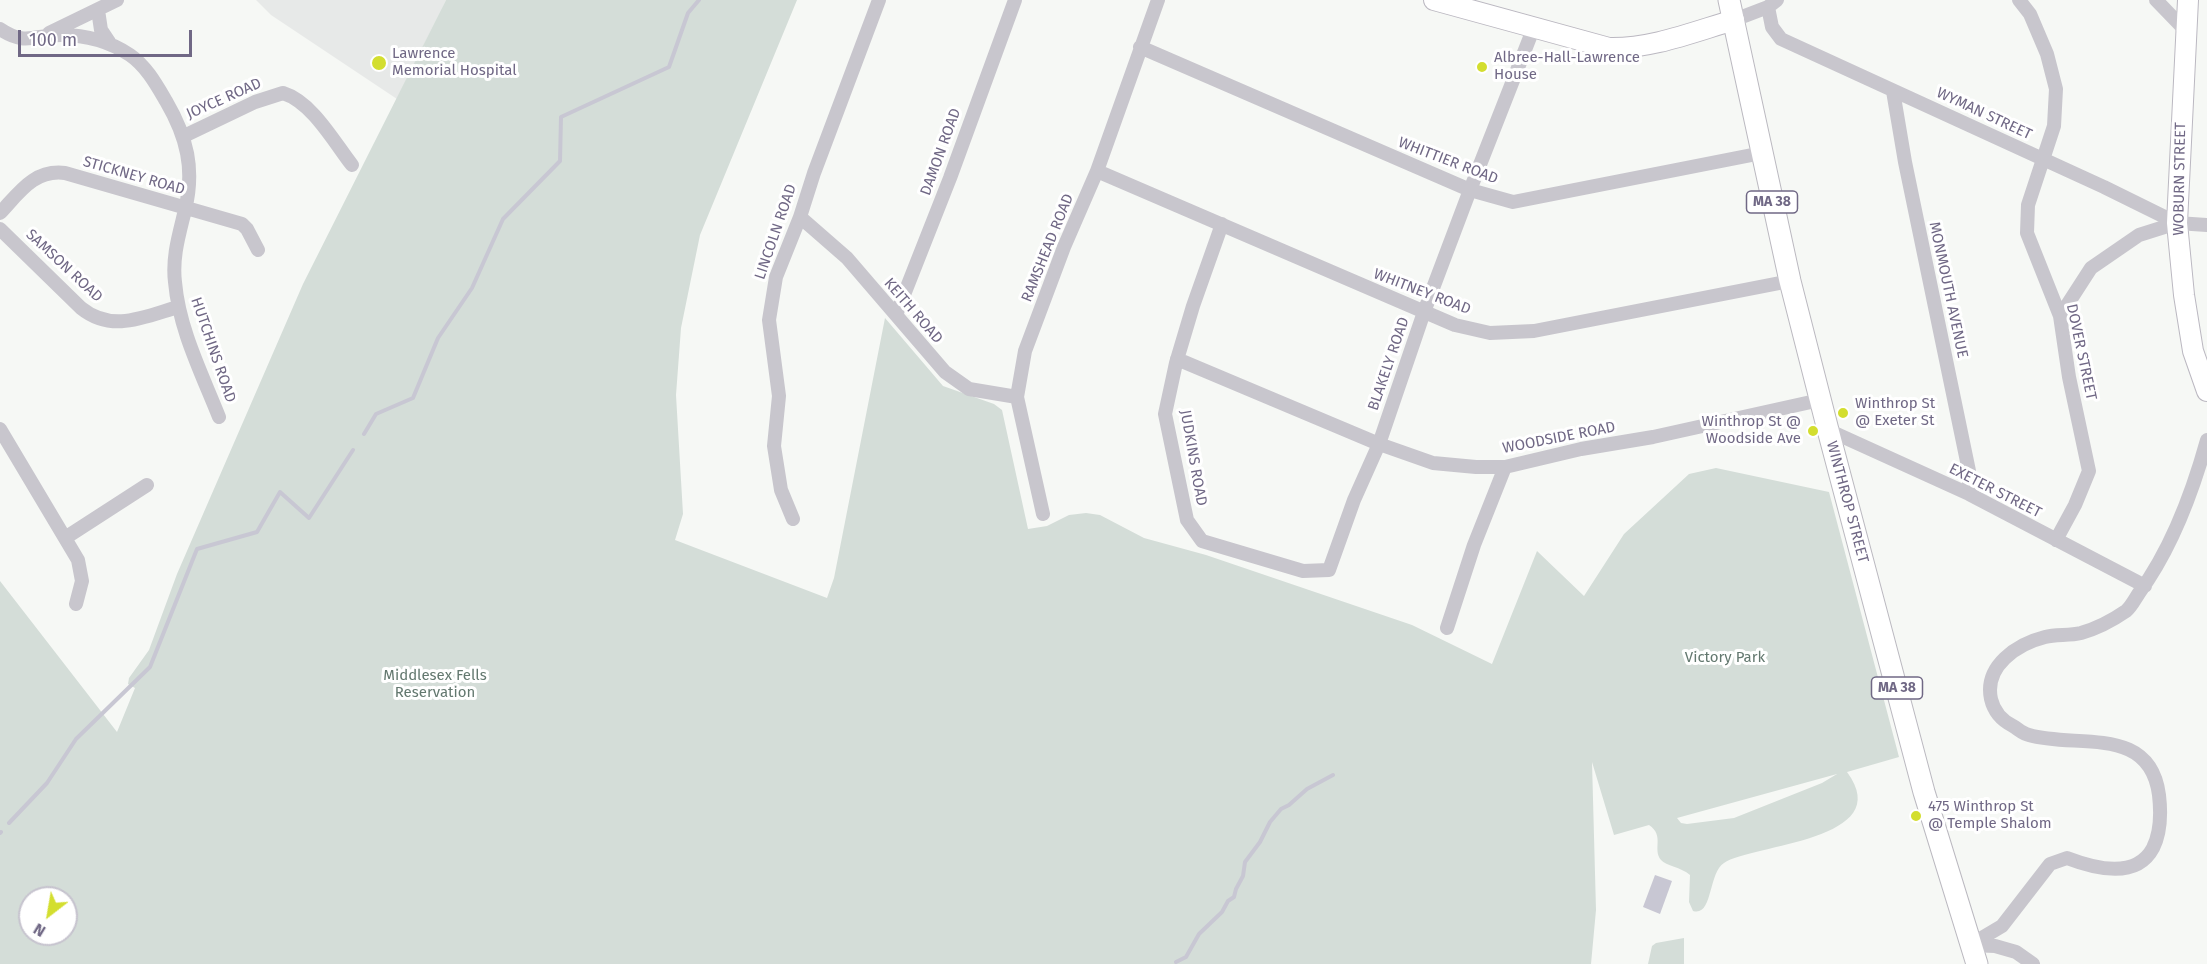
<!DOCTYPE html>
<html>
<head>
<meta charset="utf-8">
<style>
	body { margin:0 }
	#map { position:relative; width:2207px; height:964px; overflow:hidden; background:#f6f8f5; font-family:"Fira Sans",sans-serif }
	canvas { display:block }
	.north { position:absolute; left:18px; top:886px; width:60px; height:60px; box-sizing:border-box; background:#fff; border:2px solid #c6c3ce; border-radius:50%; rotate:211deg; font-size:16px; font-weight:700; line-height:24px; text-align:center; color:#706885 }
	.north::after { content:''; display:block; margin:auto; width:21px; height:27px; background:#d3de2f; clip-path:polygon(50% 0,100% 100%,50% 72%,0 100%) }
	.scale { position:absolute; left:18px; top:30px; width:174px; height:27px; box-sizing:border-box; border:3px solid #706885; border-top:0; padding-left:8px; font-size:18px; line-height:21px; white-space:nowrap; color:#706885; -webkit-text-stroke:4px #fff; paint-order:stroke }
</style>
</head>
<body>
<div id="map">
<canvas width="2207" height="964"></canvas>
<div class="north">N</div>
<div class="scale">100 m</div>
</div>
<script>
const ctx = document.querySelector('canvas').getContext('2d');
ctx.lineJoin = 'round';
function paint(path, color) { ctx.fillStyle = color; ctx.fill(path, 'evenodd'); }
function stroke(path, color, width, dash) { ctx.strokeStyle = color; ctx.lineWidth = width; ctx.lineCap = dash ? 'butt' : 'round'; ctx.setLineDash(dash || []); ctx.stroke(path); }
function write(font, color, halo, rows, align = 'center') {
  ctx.font = font + ' "Fira Sans",sans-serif'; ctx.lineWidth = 6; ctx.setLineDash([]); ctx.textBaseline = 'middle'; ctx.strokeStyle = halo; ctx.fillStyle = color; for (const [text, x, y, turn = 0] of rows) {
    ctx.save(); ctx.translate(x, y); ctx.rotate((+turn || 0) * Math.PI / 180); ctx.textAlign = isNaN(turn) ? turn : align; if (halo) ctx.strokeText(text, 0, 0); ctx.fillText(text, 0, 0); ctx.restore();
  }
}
paint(new Path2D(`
	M 256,0 L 446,0 L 397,99 L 271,15 Z`), '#e7e9e8');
paint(new Path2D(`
	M 446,0 L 797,0 L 700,235 L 681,328 L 676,395 L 683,514 L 675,540 L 827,598 L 834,578 L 885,318 L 943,386 L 994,404 L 1002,410 L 1028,529 L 1047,526 L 1069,515 L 1086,513 L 1100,515 L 1144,538 L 1206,555 L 1412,625 L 1492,664 L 1537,551 L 1584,596 L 1624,534 L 1689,474 L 1716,468 L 1829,492 L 1899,757 L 1847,772 C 1898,841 1752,844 1724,863 C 1708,873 1713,917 1693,911 L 1689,902 L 1690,875 C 1681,867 1666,866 1661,860 C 1652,849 1665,836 1649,825 L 1614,835 L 1592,762 L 1596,910 L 1591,964 L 0,964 L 0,581 L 117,732 L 135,688 L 128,684 L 129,678 L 149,650 L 177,574 L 303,284 ZM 1837,774 L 1822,783 L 1734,818 L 1687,824 L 1681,823 L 1677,818 ZM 30,898 L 66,898 L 66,934 L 30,934 Z
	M 1684,938 L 1684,964 L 1648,964 L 1652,946 L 1656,943 Z`), '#d4ddd8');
paint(new Path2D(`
	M 1655,875 L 1672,881 L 1660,914 L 1643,907 Z`), '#c8c7d3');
stroke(new Path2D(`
	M 364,434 L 376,414 L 413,398 L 438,338 L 472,288 L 503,219 L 560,161 L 561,117 L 669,67 L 688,13 L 699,0
	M 9,823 L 47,783 L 76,739 L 150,667 L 197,549 L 257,532 L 280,492 L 309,518 L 353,450
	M 0,833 L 1,832
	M 1176,962 L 1186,957 L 1199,934 L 1222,912 L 1228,901 L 1234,897 L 1236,889 L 1243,876 L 1245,862 L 1260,842 L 1270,822 L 1281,809 L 1289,805 L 1307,789 L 1333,775`), '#c8c7d3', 4);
const secondary = new Path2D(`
	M 1434,0 L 1609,48 C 1651,49 1693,32 1734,20
	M 2188,0 L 2177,223 L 2184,295 L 2193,351 L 2207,391`);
const primary = new Path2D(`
	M 1729,0 L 1790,281 L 1828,430 L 1924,792 L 1977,964`);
stroke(secondary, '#bbb8c1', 22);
stroke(primary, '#bbb9c0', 23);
stroke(new Path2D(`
	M 2019,0 L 2030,14 L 2047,54 L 2056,89 L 2054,126 L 2028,205 L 2027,233 L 2060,316 L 2069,377 L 2089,471 L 2075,505 L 2056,540
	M 2156,0 L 2185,30
	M 1768,7 L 1772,27 L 1781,39 L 2104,187 L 2177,223 L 2207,225
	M 98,10 L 101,30 L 109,42
	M 1734,20 L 1768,7 L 1777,0
	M 0,29 C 25,46 34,35 61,35 C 86,35 109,41 130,55 C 146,66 156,84 166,101 C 187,137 195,169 185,210 C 179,235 172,257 175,282 C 179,329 202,374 219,417
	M 49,33 L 117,0
	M 1140,47 L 1470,190 L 1513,202 L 1762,153
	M 1893,91 L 1905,162 L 1969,471 L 1969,494
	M 184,136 L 255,102 L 283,93 C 312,102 334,142 352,165
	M 1097,171 L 1455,325 L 1490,333 L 1534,331 L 1790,281
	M 0,213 C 19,193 34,169 65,173 L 242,224 L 247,229 L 258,250
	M 800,217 L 847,258 L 945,372 L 969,389 L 1017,397
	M 1222,224 L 1193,306 L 1176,363 L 1165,414 L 1187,520 L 1202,541 L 1303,571 L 1329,570 L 1354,500 L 1379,444 L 1424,312 L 1470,190 L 1534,27
	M 0,229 L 81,308 C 112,333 144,317 178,307
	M 896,315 L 950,178 L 1015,0
	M 2060,316 L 2091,268 L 2139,235 L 2177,223
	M 1177,359 L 1379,444 L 1433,463 L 1476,467 L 1505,467 L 1581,449 L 1653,437 L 1820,400
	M 0,429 L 78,560 L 82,581 L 76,604
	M 1828,430 L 1969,494 L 2145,586
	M 1043,514 L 1017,397 L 1025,351 L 1064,247 L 1097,171 L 1158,0
	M 793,519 L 781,490 L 774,446 L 779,396 L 769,320 L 776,277 L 800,217 L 814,173 L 879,0
	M 65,538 L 147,485
	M 1447,628 L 1474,545 L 1505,467
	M 1970,945 L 2002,926 L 2050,864 L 2067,858 C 2093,868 2136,880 2153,848 C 2161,832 2161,812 2159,795 C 2150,724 2076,749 2029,735 C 2023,734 2018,729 2013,726 C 2003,721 1994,712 1991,699 C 1984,666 2017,644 2045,637 C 2056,634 2069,636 2081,633 C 2095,629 2113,620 2126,611 C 2131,607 2135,599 2139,593 C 2172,548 2192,494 2207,440
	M 1971,945 L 1995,946 L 2016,952 L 2033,964`), '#c8c6cd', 14);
stroke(secondary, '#fff', 20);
stroke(primary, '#fff', 21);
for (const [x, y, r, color] of [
	[379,63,8,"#d3de2f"],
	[1482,67,6,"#d3de2f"],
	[1843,413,6,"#d3de2f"],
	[1813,431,6,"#d3de2f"],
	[1916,816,6,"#d3de2f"]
]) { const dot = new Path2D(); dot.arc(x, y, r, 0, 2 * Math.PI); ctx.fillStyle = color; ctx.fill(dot); stroke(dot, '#fff', 2); }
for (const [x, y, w] of [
	[1772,202,51],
	[1897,688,51]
]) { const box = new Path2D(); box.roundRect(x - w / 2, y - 11, w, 22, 4.5); ctx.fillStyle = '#fff'; ctx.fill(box); stroke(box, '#706885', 1.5); }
write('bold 14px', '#706885', null, [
	["MA 38",1772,202],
	["MA 38",1897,688]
]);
write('15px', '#706885', '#fff', [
	["Lawrence",392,54],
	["Memorial Hospital",392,71],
	["Albree-Hall-Lawrence",1494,58],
	["House",1494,75],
	["Winthrop St",1855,404],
	["@ Exeter St",1855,421],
	["Winthrop St @",1801,422,"right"],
	["Woodside Ave",1801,439,"right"],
	["475 Winthrop St",1928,807],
	["@ Temple Shalom",1928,824]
], 'left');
write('15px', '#706885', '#fff', [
	["JOYCE ROAD",224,99,-24],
	["WYMAN STREET",1984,114,25],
	["DAMON ROAD",941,152,-70],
	["WHITTIER ROAD",1448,161,21],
	["STICKNEY ROAD",134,176,16],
	["WOBURN STREET",2180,179,-89],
	["LINCOLN ROAD",776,232,-71],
	["RAMSHEAD ROAD",1048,248,-68],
	["SAMSON ROAD",64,266,43],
	["MONMOUTH AVENUE",1948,290,78],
	["WHITNEY ROAD",1422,292,21],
	["KEITH ROAD",913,311,49],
	["HUTCHINS ROAD",213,350,71],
	["DOVER STREET",2081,352,78],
	["BLAKELY ROAD",1389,364,-71],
	["WOODSIDE ROAD",1559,438,-11],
	["JUDKINS ROAD",1193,458,80],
	["EXETER STREET",1995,491,27],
	["WINTHROP STREET",1847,502,75]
]);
write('15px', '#63786f', '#fff', [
	["Victory Park",1725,658],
	["Middlesex Fells",435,676],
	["Reservation",435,693]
]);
</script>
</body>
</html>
